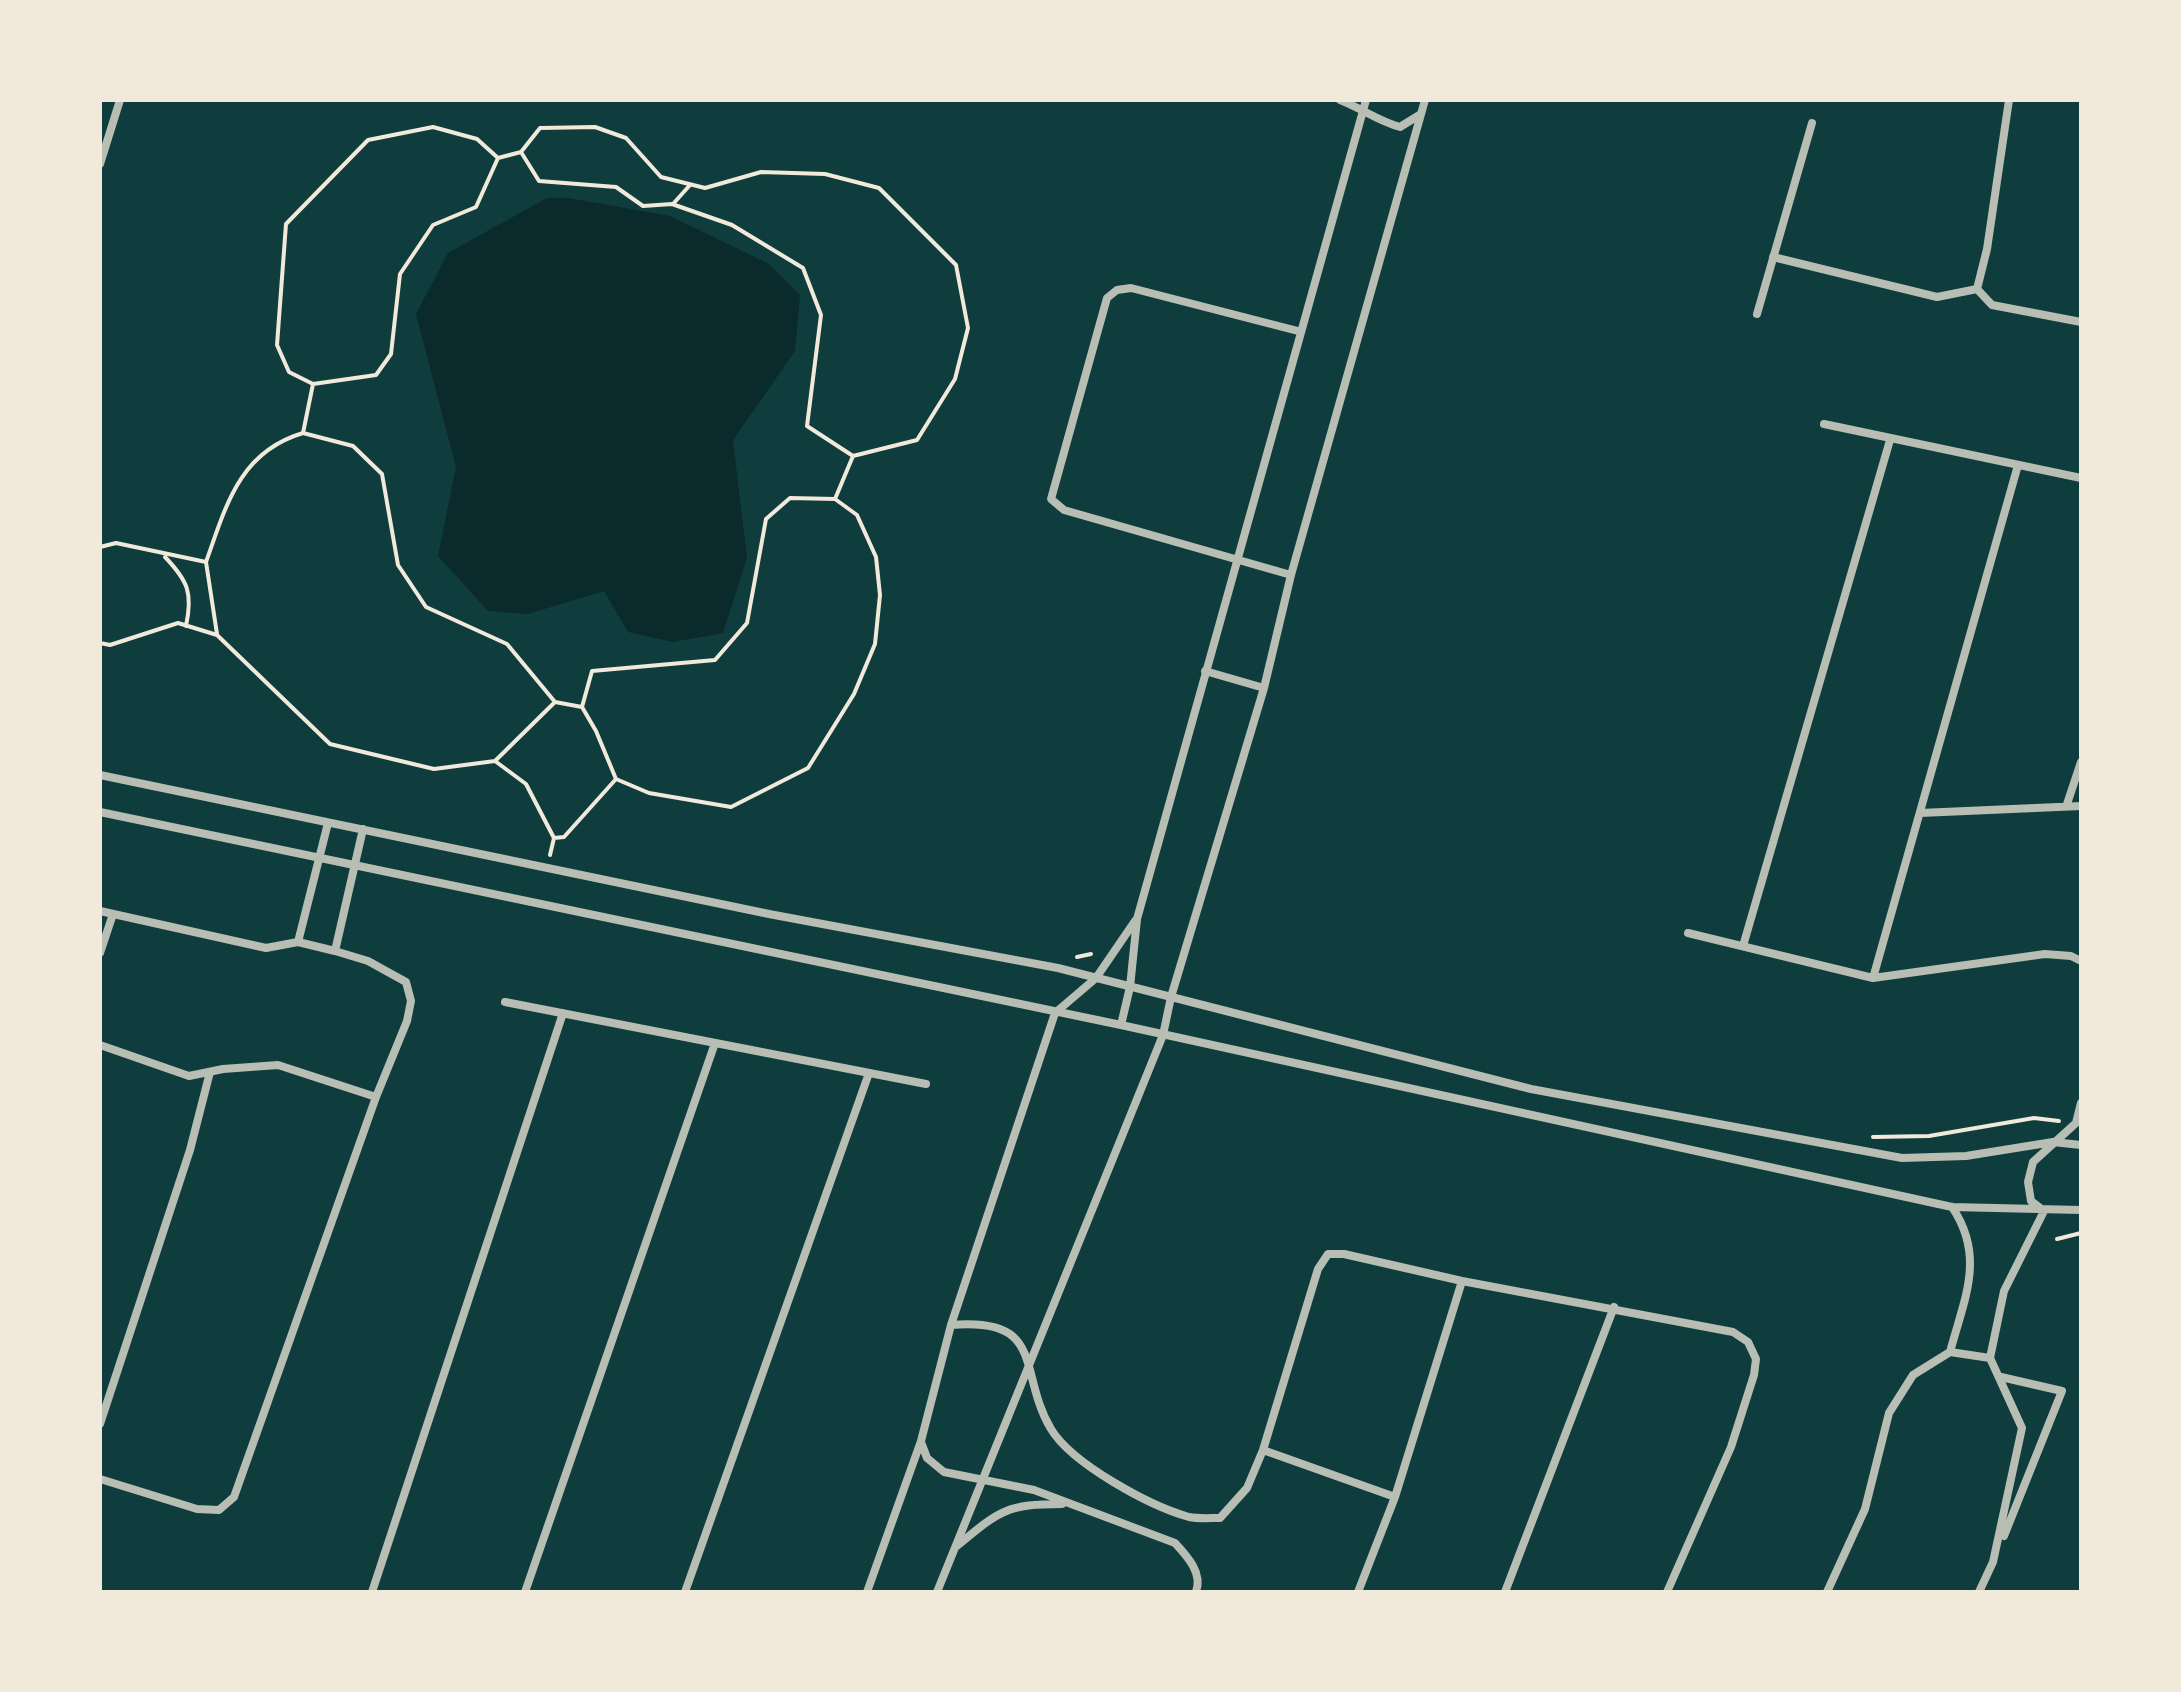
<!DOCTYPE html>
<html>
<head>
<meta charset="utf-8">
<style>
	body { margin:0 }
	#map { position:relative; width:2181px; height:1692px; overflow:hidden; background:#0f3d3e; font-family:Montserrat,sans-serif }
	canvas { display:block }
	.frame { position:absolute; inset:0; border:102px solid #f1e9da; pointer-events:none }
</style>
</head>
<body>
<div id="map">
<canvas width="2181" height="1692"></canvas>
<div class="frame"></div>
</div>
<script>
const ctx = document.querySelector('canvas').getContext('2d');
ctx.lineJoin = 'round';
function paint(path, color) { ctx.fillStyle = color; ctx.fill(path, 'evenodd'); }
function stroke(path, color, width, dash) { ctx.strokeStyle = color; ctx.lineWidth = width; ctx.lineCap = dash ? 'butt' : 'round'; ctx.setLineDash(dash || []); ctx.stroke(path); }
paint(new Path2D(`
	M 547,198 L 568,198 L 670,216 L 769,264 L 800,295 L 795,351 L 733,440 L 747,558 L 723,633 L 673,642 L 628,632 L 604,591 L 528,614 L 488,611 L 438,556 L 456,467 L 416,314 L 448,253 Z`), '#0a2a2b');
stroke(new Path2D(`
	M 498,158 L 476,207 L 433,225 L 400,274 L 391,354 L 376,375 L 313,384 L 303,433 L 353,446 L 382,474 L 398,565 L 426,607 L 507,644 L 555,702 L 582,707 L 592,671 L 715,660 L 747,623 L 766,519 L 790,498 L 835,499 L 853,456 L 807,426 L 821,315 L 803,268 L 732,225 L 672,204 L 643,206 L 616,187 L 539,181 L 521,152
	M 673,204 L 690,185
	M 313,384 L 289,372 L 277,345 L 286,224 L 368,140 L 433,127 L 477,139 L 498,158 L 521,152 L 540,128 L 595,127 L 626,138 L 661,177 L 705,188 L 761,172 L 825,174 L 879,188 L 956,265 L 968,328 L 955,379 L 917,440 L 853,456
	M 100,547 L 116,543 L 206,562 C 226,506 239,452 303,433
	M 165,557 C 188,581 193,593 186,626
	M 206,562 L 217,634
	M 100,643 L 110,645 L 178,623 L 217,635 L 330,744 L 434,769 L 495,761 L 526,784 L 554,838 L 564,837 L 616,779 L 649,793 L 731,807 L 808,768 L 854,694 L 875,644 L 880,595 L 876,557 L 857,515 L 835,499
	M 582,707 L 596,731 L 616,779
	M 495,761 L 555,702
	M 550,855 L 554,838
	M 1077,957 L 1091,954
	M 1873,1137 L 1929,1136 L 2034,1118 L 2059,1121
	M 2057,1239 L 2081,1233`), '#f1e9da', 4);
stroke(new Path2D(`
	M 1340,100 C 1361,108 1378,121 1400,127 L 1421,114
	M 2009,100 L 1987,249 L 1977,289 L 1992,305 L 2081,322
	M 100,164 L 120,100
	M 1773,257 L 1937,297 L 1977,289
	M 1757,314 L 1812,123
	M 1824,424 L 2081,478
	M 1291,575 L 1064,510 L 1051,499 L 1107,298 L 1117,290 L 1131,288 L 1298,331
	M 1205,671 L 1264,688
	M 100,775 L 769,914 L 1058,968 L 1531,1089 L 1902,1158 L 1966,1156 L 2053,1142 L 2081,1145
	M 2067,804 L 2081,762
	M 100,812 L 1121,1025 L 1952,1207 L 2081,1210
	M 1920,813 L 2081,806
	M 100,911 L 266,948 L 298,942 L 335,951 L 368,961 L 406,982 L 411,1001 L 407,1021 L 376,1097 L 234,1497 L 219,1510 L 197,1509 L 100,1479
	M 1688,933 L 1873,978 L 2045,954 L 2071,956 L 2081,961
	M 298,942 L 328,823
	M 1743,946 L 1890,440
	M 335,951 L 363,829
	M 100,953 L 113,914
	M 1873,978 L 2018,465
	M 505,1002 L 926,1084
	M 1121,1025 L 1130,987 L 1137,919 L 1366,100
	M 100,1045 L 189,1076 L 223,1069 L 278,1065 L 376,1097
	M 951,1325 C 1047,1317 1017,1372 1051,1429 C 1072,1464 1150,1506 1189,1517 C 1198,1519 1210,1518 1220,1518 L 1247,1488 L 1263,1450 L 1318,1269 L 1328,1254 L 1344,1254 L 1462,1281 L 1733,1332 L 1748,1342 L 1756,1359 L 1754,1375 L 1731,1447 L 1667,1592
	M 1950,1352 L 1990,1358
	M 2001,1377 L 2062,1391 L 2004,1536
	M 100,1424 L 190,1150 L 210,1072
	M 921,1442 L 927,1458 L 944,1472 L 1034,1490 L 1175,1543 C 1187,1556 1203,1573 1196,1592
	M 1263,1450 L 1395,1497
	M 957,1546 C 999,1511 1006,1504 1062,1504
	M 372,1592 L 563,1013
	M 525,1592 L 715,1043
	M 685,1592 L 869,1073
	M 867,1592 L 921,1441 L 951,1325 L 1055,1013 L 1096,978 L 1135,921
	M 937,1592 L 1163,1035 L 1171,997 L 1264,688 L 1291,575 L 1425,100
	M 1358,1592 L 1395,1497 L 1462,1281
	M 1505,1592 L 1614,1307
	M 1827,1592 L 1865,1509 L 1889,1413 L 1913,1375 L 1950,1352 C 1964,1299 1986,1257 1952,1207
	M 1979,1592 L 1993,1562 L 2022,1428 L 1990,1358 L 2004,1291 L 2044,1211 L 2031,1201 L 2028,1182 L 2033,1162 L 2076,1123 L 2081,1103`), '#b8beb3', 8);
</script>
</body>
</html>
